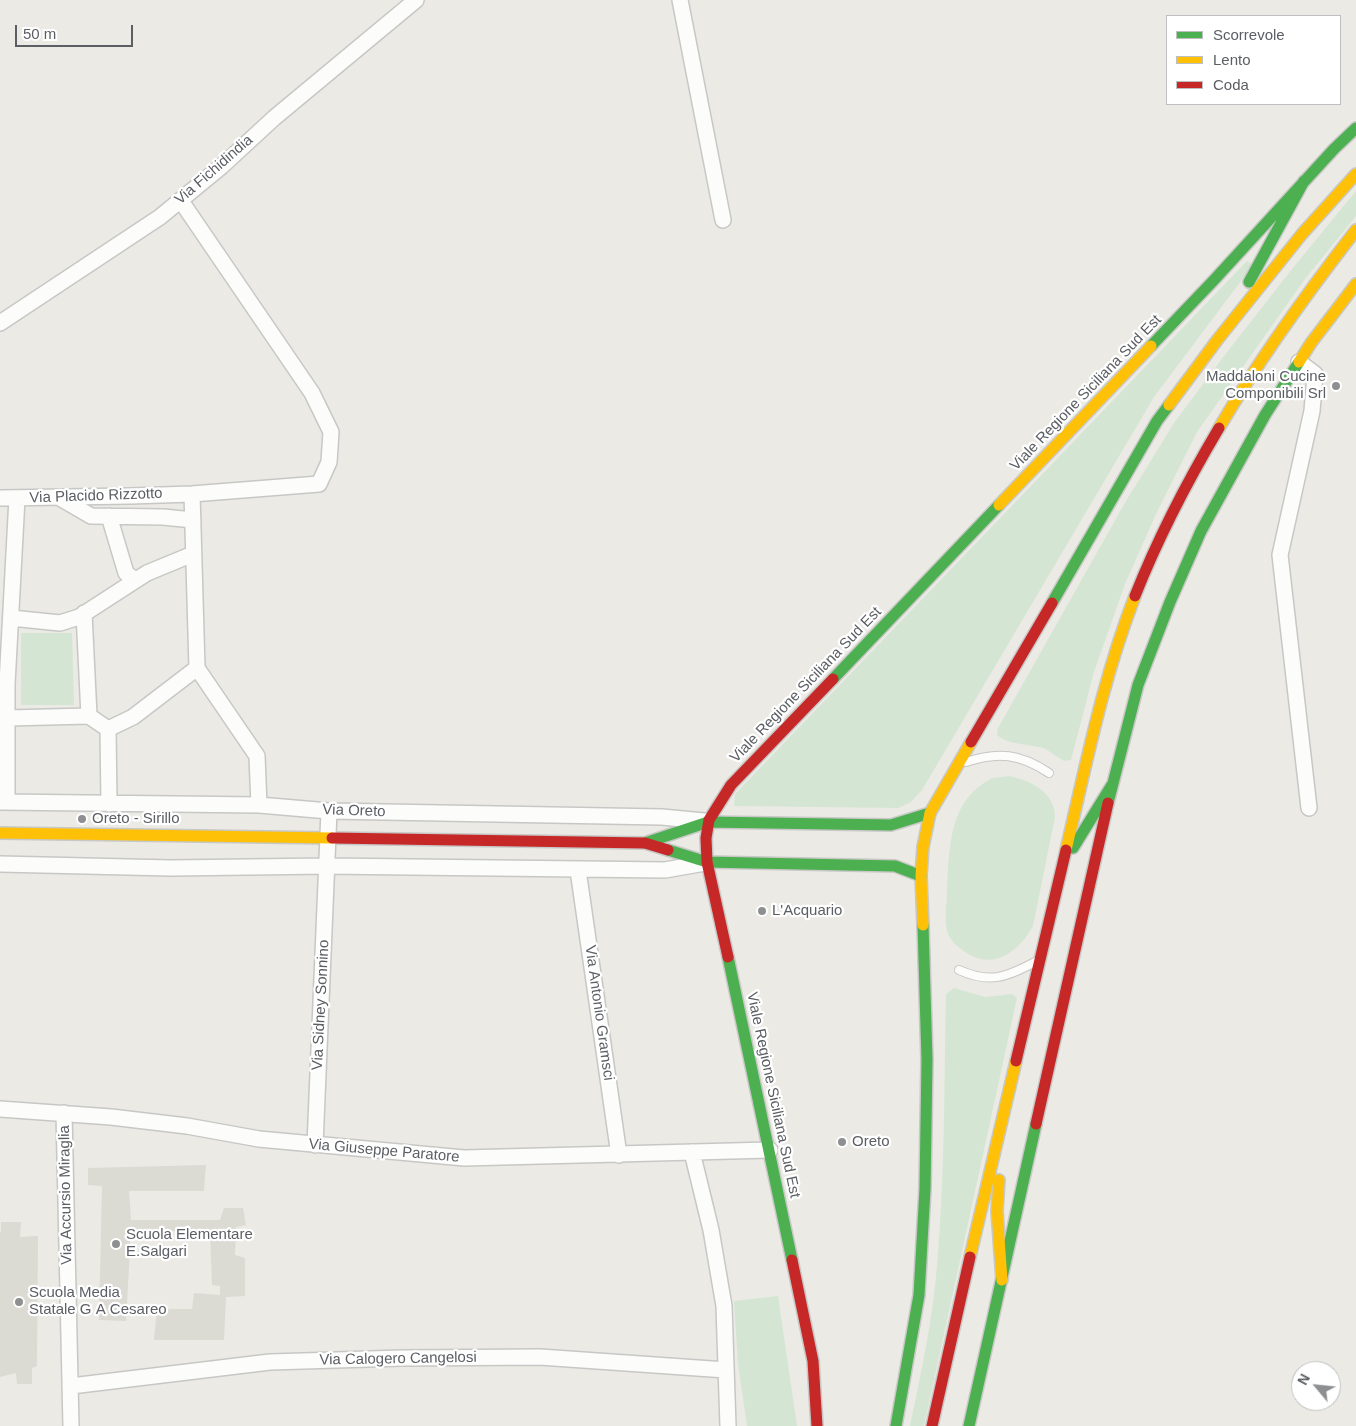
<!DOCTYPE html>
<html>
<head>
<meta charset="utf-8">
<style>
	body { margin:0 }
	#map { position:relative; width:1356px; height:1426px; overflow:hidden; background:#ebeae5; font-family:Arial,sans-serif }
	canvas { display:block }
	.legend { position:absolute; left:1166px; top:15px; width:175px; height:90px; box-sizing:border-box; background:#fff; border:1px solid #bdbfc1; margin:0; padding:6px 9px; list-style:none; font-size:15px; color:#5b5e63 }
	.legend li { display:flex; align-items:center; gap:10px; height:25px }
	.legend b { width:25px; border:1px solid #bdbfc1 }
	.north { position:absolute; left:1291px; top:1361px; width:50px; height:50px; box-sizing:border-box; background:#fff; border:1px solid #bdbfc1; border-radius:50%; rotate:298deg; font-size:14px; font-weight:700; line-height:20px; text-align:center; color:#5b5e63 }
	.north::after { content:''; display:block; margin:auto; width:18px; height:22px; background:#8d8f90; clip-path:polygon(50% 0,100% 100%,50% 72%,0 100%) }
	.scale { position:absolute; left:15px; top:25px; width:118px; height:22px; box-sizing:border-box; border:2px solid #5b5e63; border-top:0; padding-left:6px; font-size:15px; line-height:18px; white-space:nowrap; color:#5b5e63; -webkit-text-stroke:4px #fff; paint-order:stroke }
</style>
</head>
<body>
<div id="map">
<canvas width="1356" height="1426"></canvas>
<ul class="legend">
<li><b style="height:6px;background:#4caf50"></b>Scorrevole</li>
<li><b style="height:6px;background:#ffc107"></b>Lento</li>
<li><b style="height:6px;background:#c62828"></b>Coda</li>
</ul>
<div class="north">N</div>
<div class="scale">50 m</div>
</div>
<script>
const ctx = document.querySelector('canvas').getContext('2d');
ctx.lineJoin = 'round';
function paint(path, color) { ctx.fillStyle = color; ctx.fill(path, 'evenodd'); }
function stroke(path, color, width, dash) { ctx.strokeStyle = color; ctx.lineWidth = width; ctx.lineCap = dash ? 'butt' : 'round'; ctx.setLineDash(dash || []); ctx.stroke(path); }
function write(font, color, halo, rows, align = 'center') {
  ctx.font = font + ' Arial,sans-serif'; ctx.lineWidth = 4.5; ctx.setLineDash([]); ctx.textBaseline = 'middle'; ctx.strokeStyle = halo; ctx.fillStyle = color; for (const [text, x, y, turn = 0] of rows) {
    ctx.save(); ctx.translate(x, y); ctx.rotate((+turn || 0) * Math.PI / 180); ctx.textAlign = isNaN(turn) ? turn : align; if (halo) ctx.strokeText(text, 0, 0); ctx.fillText(text, 0, 0); ctx.restore();
  }
}
paint(new Path2D(`
	M 206,1165 L 204,1191 L 129,1191 L 131,1220 L 220,1220 L 224,1208 L 243,1208 L 246,1225 L 236,1227 L 235,1255 L 245,1258 L 245,1296 L 226,1297 L 224,1340 L 154,1340 L 157,1309 L 192,1309 L 194,1293 L 220,1295 L 220,1286 L 212,1285 L 210,1232 L 131,1230 L 126,1321 L 99,1320 L 102,1186 L 88,1185 L 88,1168 Z
	M 1,1222 L 21,1222 L 20,1237 L 38,1236 L 37,1366 L 32,1368 L 32,1384 L 17,1384 L 16,1373 L 0,1377 L 0,1233 L 1,1231 Z`), '#dbdad3');
paint(new Path2D(`
	M 1356,191 L 1356,216 L 1305,279 L 1197,432 L 1156,514 L 1125,584 L 1094,672 L 1071,760 L 1064,761 C 1057,757 1050,751 1043,748 C 1029,744 1008,745 997,735 L 998,728 L 1126,501 L 1174,423 L 1224,356 L 1292,269 Z
	M 1247,261 L 1253,265 L 1154,397 L 922,790 L 911,802 L 898,808 L 734,806 L 735,794 Z
	M 21,633 L 72,633 L 74,705 L 21,705 Z
	M 1009,776 C 1030,780 1055,792 1055,817 L 1033,926 C 1019,952 993,971 965,952 C 959,948 953,943 949,936 C 943,924 947,904 947,891 C 949,853 948,806 984,783 C 987,781 990,779 993,778 C 998,777 1004,777 1009,776 Z
	M 954,988 L 985,997 L 1012,994 L 1017,998 L 924,1426 L 910,1426 C 921,1372 933,1319 937,1265 C 945,1175 944,1084 946,994 Z
	M 778,1296 L 797,1426 L 747,1426 L 738,1364 L 734,1301 Z`), '#d4e6d3');
const lane = new Path2D(`
	M 966,762 C 998,751 1021,754 1049,773
	M 959,970 C 990,984 1007,977 1035,962`);
const street = new Path2D(`
	M 680,0 L 723,220
	M 0,323 L 160,217 L 222,166 L 274,118 L 416,0
	M 1299,362 L 1315,374 L 1312,411 L 1280,555 L 1309,808
	M 192,494 L 197,668 L 257,756 L 259,805
	M 0,498 L 131,496 L 192,494 L 319,484 L 329,462 L 331,432 L 312,393 L 181,201
	M 60,498 L 91,516 L 163,517 L 193,520
	M 109,516 L 126,573 L 135,580
	M 84,613 L 89,716 L 108,729
	M 11,618 L 60,623 L 79,617 L 147,573 L 193,554
	M 8,718 L 89,716
	M 0,802 L 259,805 L 329,811 L 662,817 L 704,821
	M 7,802 L 7,684 L 17,498
	M 109,804 L 108,729 L 133,717 L 197,668
	M 0,864 L 171,868 L 327,866 L 665,870 L 705,863
	M 578,870 L 619,1155
	M 0,1109 L 111,1117 L 187,1126 L 259,1139 L 464,1158 L 770,1150
	M 64,1113 L 71,1426
	M 315,1145 L 329,811
	M 692,1152 L 711,1230 L 724,1306 L 728,1426
	M 71,1386 L 270,1362 L 402,1358 L 540,1357 L 726,1370`);
const fast = new Path2D(`
	M 1249,282 L 1304,181
	M 1151,346 L 1214,280 L 1334,149 L 1356,128
	M 1052,603 L 1157,421 L 1169,405
	M 833,679 L 999,505
	M 1108,803 L 1138,685 L 1170,602 L 1201,531 L 1265,415 L 1299,362
	M 645,843 L 708,822 L 891,825 L 930,813
	M 1073,848 L 1112,785
	M 668,850 L 707,862 L 895,866 L 921,876
	M 728,957 L 792,1260
	M 896,1426 L 919,1295 L 925,1189 L 927,1060 L 923,925
	M 969,1426 L 1036,1124`);
const slow = new Path2D(`
	M 1299,362 L 1311,343 L 1356,284
	M 1169,405 L 1218,339 L 1302,234 L 1356,174
	M 1219,428 C 1260,358 1307,293 1356,230
	M 999,505 L 1151,346
	M 0,833 L 332,838
	M 1066,850 C 1086,765 1103,678 1135,596
	M 923,925 L 921,876 L 923,847 L 930,813 L 971,742
	M 999,1180 L 997,1211 L 1002,1280
	M 970,1257 L 1016,1061`);
const jam = new Path2D(`
	M 1135,596 C 1158,538 1187,482 1219,428
	M 971,742 L 1052,603
	M 332,838 L 645,843 L 668,850
	M 728,957 L 707,862 L 706,838 L 709,820 L 731,785 L 833,679
	M 1016,1061 L 1066,850
	M 1036,1124 L 1108,803
	M 792,1260 L 813,1361 L 817,1426
	M 932,1426 L 970,1257`);
stroke(lane, '#c7c7c6', 10);
stroke(street, '#c7c7c6', 18);
stroke(fast, '#c8c8c7', 14);
stroke(slow, '#c8c8c7', 14);
stroke(jam, '#c8c8c7', 14);
stroke(lane, '#fcfcfb', 8);
stroke(street, '#fcfcfb', 15);
stroke(fast, '#4caf50', 11);
stroke(slow, '#ffc107', 11);
stroke(jam, '#c62828', 11);
for (const [x, y, r, color] of [
	[1336,386,5,"#8d8f90"],
	[82,819,5,"#8d8f90"],
	[762,911,5,"#8d8f90"],
	[842,1142,5,"#8d8f90"],
	[116,1244,5,"#8d8f90"],
	[19,1302,5,"#8d8f90"]
]) { const dot = new Path2D(); dot.arc(x, y, r, 0, 2 * Math.PI); ctx.fillStyle = color; ctx.fill(dot); stroke(dot, '#fff', 2); }
write('15px', '#5b5e63', '#fff', [
	["Via Fichidindia",214,170,-41],
	["Viale Regione Siciliana Sud Est",1086,393,-46],
	["Via Placido Rizzotto",96,496,-2],
	["Viale Regione Siciliana Sud Est",806,685,-46],
	["Via Oreto",354,811,2],
	["Via Sidney Sonnino",321,1005,-87],
	["Via Antonio Gramsci",599,1013,82],
	["Viale Regione Siciliana Sud Est",773,1095,78],
	["Via Giuseppe Paratore",384,1151,5],
	["Via Accursio Miraglia",66,1195,-91],
	["Via Calogero Cangelosi",398,1359,-1]
]);
write('15px', '#5b5e63', '#fff', [
	["Maddaloni Cucine",1326,377,"right"],
	["Componibili Srl",1326,394,"right"],
	["Oreto - Sirillo",92,819],
	["L'Acquario",772,911],
	["Oreto",852,1142],
	["Scuola Elementare",126,1235],
	["E.Salgari",126,1252],
	["Scuola Media",29,1293],
	["Statale G A Cesareo",29,1310]
], 'left');
</script>
</body>
</html>
